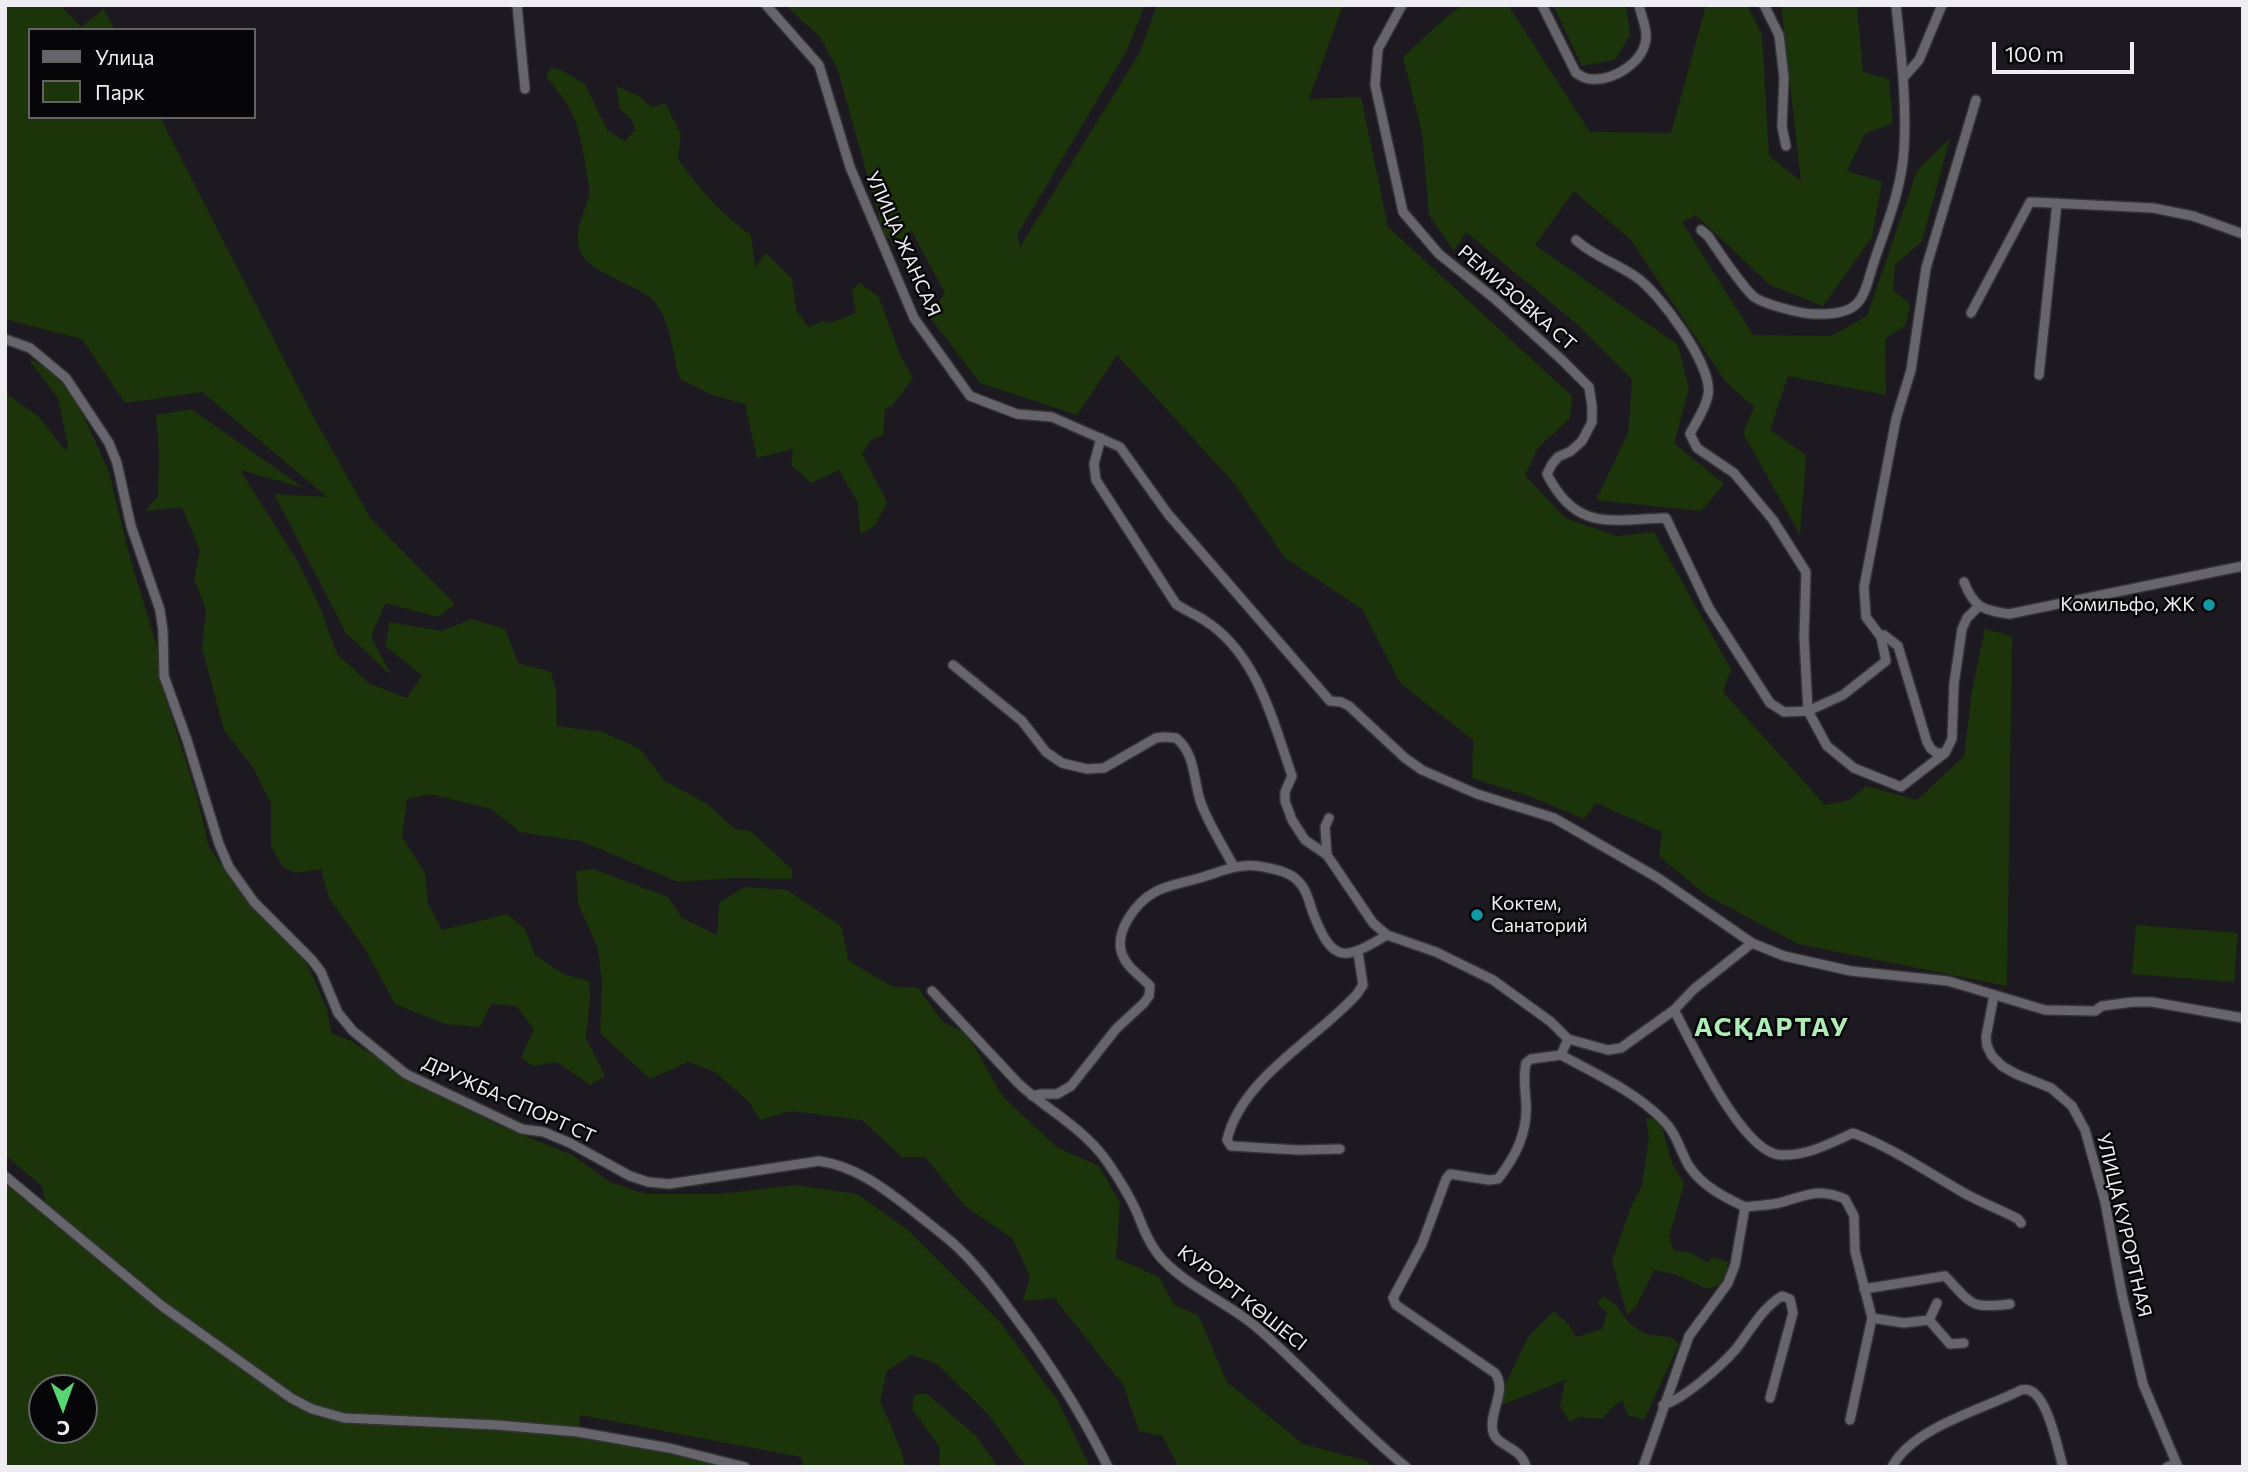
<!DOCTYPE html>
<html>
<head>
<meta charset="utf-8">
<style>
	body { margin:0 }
	#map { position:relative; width:2248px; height:1472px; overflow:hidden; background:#1c1a20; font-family:Commissioner,sans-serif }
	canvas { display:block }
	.frame { position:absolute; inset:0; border:7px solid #eeedf1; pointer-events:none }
	.legend { position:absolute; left:28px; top:28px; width:228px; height:91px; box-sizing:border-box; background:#060608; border:2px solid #636265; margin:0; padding:9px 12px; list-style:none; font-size:21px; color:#eeedf1 }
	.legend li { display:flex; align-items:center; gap:14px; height:35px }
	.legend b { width:35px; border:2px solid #636265 }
	.north { position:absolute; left:28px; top:1374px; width:70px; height:70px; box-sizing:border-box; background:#060608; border:2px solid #636265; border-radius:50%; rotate:179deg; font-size:19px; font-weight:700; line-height:28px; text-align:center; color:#eeedf1 }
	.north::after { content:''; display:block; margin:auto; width:24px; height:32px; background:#57d570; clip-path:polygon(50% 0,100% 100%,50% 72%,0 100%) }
	.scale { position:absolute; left:1992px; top:42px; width:142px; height:32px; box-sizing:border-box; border:4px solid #eeedf1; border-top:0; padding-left:9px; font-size:21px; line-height:24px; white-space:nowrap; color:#eeedf1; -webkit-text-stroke:5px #060608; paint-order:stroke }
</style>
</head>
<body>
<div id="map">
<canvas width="2248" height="1472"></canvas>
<div class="frame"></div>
<ul class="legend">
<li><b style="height:9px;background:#67656c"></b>Улица</li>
<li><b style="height:19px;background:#1b340a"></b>Парк</li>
</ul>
<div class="north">С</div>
<div class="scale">100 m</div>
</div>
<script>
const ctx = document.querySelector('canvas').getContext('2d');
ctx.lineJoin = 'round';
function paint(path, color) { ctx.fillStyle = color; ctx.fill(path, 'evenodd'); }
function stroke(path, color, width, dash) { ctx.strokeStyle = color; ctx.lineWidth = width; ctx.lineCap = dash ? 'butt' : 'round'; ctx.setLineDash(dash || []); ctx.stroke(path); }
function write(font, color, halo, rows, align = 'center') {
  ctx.font = font + ' Commissioner,sans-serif'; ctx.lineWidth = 5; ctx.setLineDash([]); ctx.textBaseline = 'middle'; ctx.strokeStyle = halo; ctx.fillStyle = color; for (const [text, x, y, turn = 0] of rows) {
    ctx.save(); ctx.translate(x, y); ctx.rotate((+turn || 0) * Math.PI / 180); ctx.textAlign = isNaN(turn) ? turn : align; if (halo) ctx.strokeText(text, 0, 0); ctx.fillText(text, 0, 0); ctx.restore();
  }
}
paint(new Path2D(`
	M 5,5 L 60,5 L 81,27 L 104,9 L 115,30 L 30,30 L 30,117 L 160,117 L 314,418 L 371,519 L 455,604 L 438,617 L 385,603 L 371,637 L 392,676 L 346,633 L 274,494 L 327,497 L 202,392 L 125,403 L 82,339 L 5,319 Z
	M 785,5 L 1145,5 L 1127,50 L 1017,235 L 1020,247 L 1140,52 L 1157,5 L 1343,5 L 1309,99 L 1361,97 L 1388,227 L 1572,396 L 1570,418 L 1538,448 L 1525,475 L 1565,518 L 1617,536 L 1654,532 L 1731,669 L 1723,692 L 1825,805 L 1849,800 L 1866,786 L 1917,800 L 1964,756 L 1972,691 L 1985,629 L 2012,636 L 2007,986 L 1798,944 L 1706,895 L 1659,856 L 1662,832 L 1596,803 L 1584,819 L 1532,797 L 1472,778 L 1473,740 L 1400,683 L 1362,609 L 1285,558 L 1234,483 L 1117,355 L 1077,415 L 980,383 L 929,316 L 945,293 L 911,230 L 895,246 L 883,232 L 838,70 L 820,37 Z
	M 1463,5 L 1508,5 L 1590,132 L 1671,133 L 1706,5 L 1747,5 L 1762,35 L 1769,156 L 1801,181 L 1781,5 L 1857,5 L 1863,72 L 1889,79 L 1893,123 L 1865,134 L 1847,171 L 1882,182 L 1872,237 L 1823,306 L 1770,285 L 1696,215 L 1682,222 L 1753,335 L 1831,336 L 1867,316 L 1917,171 L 1950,138 L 1922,241 L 1895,265 L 1893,290 L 1910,304 L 1905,326 L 1885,339 L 1886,395 L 1788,376 L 1770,430 L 1806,455 L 1800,535 L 1743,433 L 1754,407 L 1725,381 L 1631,240 L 1574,191 L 1535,245 L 1678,345 L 1689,389 L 1674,443 L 1724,484 L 1701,511 L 1596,500 L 1628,433 L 1632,379 L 1578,325 L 1466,232 L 1454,251 L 1429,215 L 1422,133 L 1403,57 L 1443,20 Z
	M 1553,5 L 1626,5 L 1630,35 L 1615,60 L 1582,66 Z
	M 551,68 L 563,71 L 585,84 L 607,130 L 625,141 L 635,130 L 632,120 L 620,109 L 616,86 L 637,95 L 652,107 L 665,103 L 681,134 L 678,159 C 699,188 721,215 751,235 L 755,267 L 766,253 L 792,279 L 796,310 L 809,327 L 823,321 L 830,323 L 856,313 L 852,290 L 860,283 L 879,297 L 900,355 L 913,378 L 892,406 L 885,409 L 883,435 L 872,439 L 862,454 L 887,502 L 875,526 L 860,534 L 858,503 L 839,470 L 811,483 L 791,465 L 793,449 L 757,458 L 745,404 L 712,395 L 680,379 C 673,356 670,316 652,299 C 633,283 584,271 579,248 C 574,228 585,214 589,195 C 590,187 587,177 586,169 C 580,127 575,109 546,77 Z
	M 28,358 L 52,371 L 76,399 L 109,472 L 129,554 L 158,650 L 160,681 L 196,793 L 209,847 L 248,904 L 307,964 L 327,1009 L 331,1033 L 351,1041 L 425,1089 L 496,1124 L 572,1155 L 610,1182 L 645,1194 L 719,1194 L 795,1185 L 857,1194 L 909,1231 L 1000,1322 L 1058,1401 L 1090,1467 L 1026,1467 L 988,1414 L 937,1364 L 911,1355 L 887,1371 L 880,1401 L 898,1442 L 906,1467 L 803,1467 L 801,1457 L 580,1415 L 578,1435 L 737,1467 L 5,1467 L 5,1180 L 46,1207 L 42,1186 L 5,1155 L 5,393 L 38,416 L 65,450 L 68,446 L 58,398 ZM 42,1388 L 84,1388 L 84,1430 L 42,1430 Z
	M 191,409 L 304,488 L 240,470 L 298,562 L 320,607 L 337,654 L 370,684 L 407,698 L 422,675 L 385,646 L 390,622 L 441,631 L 472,619 L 505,629 L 518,663 L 551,672 L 556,691 L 557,726 L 603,732 L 640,749 L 665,781 L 707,804 L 735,829 L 750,831 L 792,869 L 792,879 L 735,878 L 678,882 L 581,841 L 520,832 L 491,809 L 430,794 L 407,799 L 402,837 L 425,873 L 428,904 L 442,930 L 507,914 L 525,929 L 535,955 L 563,974 L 589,981 L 590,998 L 586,1038 L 605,1076 L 590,1085 L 557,1062 L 533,1066 L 521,1058 L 534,1029 L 516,1006 L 491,1004 L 480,1027 L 444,1024 L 395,1004 L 365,949 L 329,898 L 321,869 L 295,873 L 283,867 L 271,846 L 271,804 L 254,769 L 224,730 L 202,648 L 206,609 L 194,579 L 200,551 L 182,507 L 145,511 L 158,496 L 159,456 L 156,415 Z
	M 593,869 L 668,897 L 682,918 L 717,935 L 719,903 L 744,887 L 787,890 L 841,926 L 849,961 L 891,986 L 918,988 L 943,1022 L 967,1034 L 1003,1097 L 1058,1148 L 1099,1166 L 1120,1203 L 1116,1258 L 1159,1277 L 1174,1305 L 1198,1315 L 1227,1382 L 1303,1444 L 1366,1461 L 1373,1467 L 1179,1467 L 1162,1436 L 1139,1431 L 1124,1386 L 1054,1298 L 1023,1301 L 1030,1277 L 1013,1239 L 965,1206 L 925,1157 L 902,1157 L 862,1120 L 791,1111 L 760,1120 L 749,1102 L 715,1072 L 688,1062 L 650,1079 L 600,1033 L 602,984 L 598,949 L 578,903 L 576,871 Z
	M 2136,925 L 2238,933 L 2234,982 L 2132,974 Z
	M 1646,1118 L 1656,1119 L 1662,1128 L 1672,1163 L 1684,1184 L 1669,1237 L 1674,1251 L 1692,1253 L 1708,1263 L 1713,1257 L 1728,1262 L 1726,1274 L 1719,1285 L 1708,1289 L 1674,1274 L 1654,1270 L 1636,1307 L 1627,1315 L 1612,1261 L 1632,1204 L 1642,1185 L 1649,1137 Z
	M 1603,1296 L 1617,1306 L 1629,1323 L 1645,1334 L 1671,1337 L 1679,1344 L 1644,1420 L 1628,1415 L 1622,1400 L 1613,1407 L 1602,1419 L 1579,1417 L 1570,1422 L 1560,1407 L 1565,1380 L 1502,1405 L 1499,1398 L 1528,1337 L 1554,1311 L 1569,1325 L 1576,1337 L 1602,1329 L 1607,1313 L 1597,1303 Z
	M 926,1393 L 976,1436 L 998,1467 L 940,1467 L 939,1446 L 912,1409 L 914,1395 Z`), '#1b340a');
const minor = new Path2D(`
	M 517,5 L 525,89
	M 766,5 L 819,65 L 850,167 L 914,318 L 970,396 L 1017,414 L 1052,417 L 1120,447 L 1168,514 L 1330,701 L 1341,702 L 1349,706 L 1405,758 L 1422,770 L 1477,794 L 1554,818 L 1658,878 L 1752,943 L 1784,956 L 1851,971 L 1948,981 L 2045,1010 L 2095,1011 L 2102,1006 L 2133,1002 L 2152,1002 L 2243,1018
	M 1402,5 L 1378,49 L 1375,85 L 1403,212 L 1439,254 L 1495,299 L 1563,361 L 1589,387 L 1592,406 L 1592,422 L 1582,441 L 1571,451 L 1558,457 L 1552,464 L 1547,474 C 1577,533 1611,519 1666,518 L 1709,608 L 1770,703 L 1784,712 L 1808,711 L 1843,695 L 1886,661 L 1881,637 L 1866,617 L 1864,587 L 1896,419 L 1911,370 L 1926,268 L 1976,100
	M 1542,5 L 1576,73 C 1581,76 1585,79 1591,79 C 1614,81 1644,62 1646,38 C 1647,27 1641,16 1639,5
	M 1764,5 L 1779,35 L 1784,78 L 1782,127 L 1786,146
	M 1903,78 L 1919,60 L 1942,5
	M 1701,230 L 1708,236 C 1719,252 1740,284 1753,296 C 1762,304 1802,314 1814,314 C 1868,316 1862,294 1877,253 C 1889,219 1902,185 1904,149 C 1907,102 1901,53 1896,5
	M 1576,240 C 1593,256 1616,263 1636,277 C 1659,292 1714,367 1708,395 C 1706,408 1696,422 1690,434 L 1697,448 L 1734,473 L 1773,520 L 1806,572 L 1804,637 L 1808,711 L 1827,746 L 1854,768 L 1901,787 L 1945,753
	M 1971,313 L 2030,202 L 2153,208 L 2193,216 L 2243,234
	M 5,339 L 30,348 L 66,378 L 109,443 L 117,463 L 131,526 L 160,610 L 163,631 L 164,676 L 187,740 L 219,844 L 229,867 L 254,902 L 312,960 L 321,972 L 338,1013 L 353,1031 L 406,1074 L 522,1129 L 544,1132 L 570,1143 L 630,1176 L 648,1182 L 669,1184 L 819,1161 C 854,1166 881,1186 908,1207 C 923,1219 939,1231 954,1244 C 976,1264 995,1289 1012,1313 C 1049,1362 1081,1412 1108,1467
	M 2039,375 L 2057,203
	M 1101,438 L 1094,464 L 1096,480 L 1176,604 C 1186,611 1195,614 1204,620 C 1257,653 1273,721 1292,776 L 1285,792 L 1285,801 L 1292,820 L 1305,840 L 1327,855
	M 1964,582 C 1974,608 1983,610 2009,614 L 2243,566
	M 1881,637 L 1884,635 L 1898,646 L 1927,742 L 1931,749 L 1937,753 L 1945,753 L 1952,739 L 1954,684 L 1962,629 L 1967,618 L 1979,606
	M 953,665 L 1022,721 L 1046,752 L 1062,763 L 1087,769 L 1104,768 L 1156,738 L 1164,737 L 1176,738 C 1196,754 1193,781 1201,803 C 1209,825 1223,846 1234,867
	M 1329,818 L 1325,827 L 1327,855 L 1373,923 L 1387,935 L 1436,952 L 1493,980 L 1551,1022 L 1568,1039 L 1561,1055 C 1596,1074 1634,1091 1662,1119 C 1677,1133 1679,1149 1689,1166 C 1702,1186 1724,1197 1745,1207 L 1735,1265 L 1728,1283 L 1689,1336 L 1643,1467
	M 932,991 L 1018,1083 C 1047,1110 1082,1127 1106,1160 C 1117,1176 1130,1196 1138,1215 C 1143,1228 1148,1241 1157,1253 C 1180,1283 1225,1301 1254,1325 C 1307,1370 1352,1423 1406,1467
	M 1994,995 L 1986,1037 L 1987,1046 L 1992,1056 L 2002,1066 L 2016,1074 L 2051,1088 L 2072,1106 L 2085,1130 L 2105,1202 L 2122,1294 L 2143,1384 L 2178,1467
	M 1674,1010 C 1691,1041 1742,1154 1781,1155 C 1807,1156 1831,1143 1853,1133 C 1893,1148 1927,1172 1964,1193 C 1982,1203 2001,1210 2018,1219 L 2021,1223
	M 1568,1039 L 1608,1050 L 1621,1048 L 1674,1010 L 1694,989 L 1752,943
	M 1032,1096 L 1041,1094 L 1057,1094 L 1071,1086 L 1116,1029 L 1144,1003 L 1149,996 L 1150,986 C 1141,976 1127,968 1122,954 C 1114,932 1136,902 1155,892 C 1167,885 1182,883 1196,879 C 1216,874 1236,863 1258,866 C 1270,868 1288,871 1297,880 C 1307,889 1309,902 1313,913 C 1333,965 1345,960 1387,935
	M 1340,1149 L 1298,1150 L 1231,1146 L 1227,1140 C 1241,1078 1318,1038 1357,994 L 1363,985 L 1358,952
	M 5,1176 L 162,1306 L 291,1398 L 312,1409 L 344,1418 L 497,1425 L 578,1432 L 669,1448 L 745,1467
	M 1745,1207 C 1756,1206 1768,1205 1779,1203 C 1805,1196 1818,1187 1845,1199 L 1854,1216 L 1855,1251 L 1872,1318 L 1850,1420
	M 1864,1289 L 1945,1276 C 1972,1304 1969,1309 2010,1304
	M 1872,1318 L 1904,1323 L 1929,1320 L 1950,1344 L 1964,1343
	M 1929,1320 L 1937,1303
	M 1663,1405 C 1684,1399 1721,1366 1736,1349 C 1750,1331 1762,1308 1782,1296 L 1790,1299 L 1793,1313 L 1770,1398
	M 1526,1467 C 1521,1446 1497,1447 1493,1432 C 1488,1412 1508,1391 1495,1373 L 1396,1305 L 1393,1298 L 1422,1244 L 1446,1179 L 1450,1174 L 1489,1180 L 1498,1179 C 1516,1156 1528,1132 1526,1102 C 1525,1089 1523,1077 1526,1063 L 1531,1059 L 1561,1055
	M 1892,1467 C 1913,1427 1982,1410 2021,1390 C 2025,1389 2028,1389 2031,1391 C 2048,1399 2058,1449 2063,1467
	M 2167,1467 L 2176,1463`);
stroke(minor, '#343437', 12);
stroke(minor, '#67656c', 9);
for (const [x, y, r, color] of [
	[2209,605,7,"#0f9aa8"],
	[1477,915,7,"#0f9aa8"]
]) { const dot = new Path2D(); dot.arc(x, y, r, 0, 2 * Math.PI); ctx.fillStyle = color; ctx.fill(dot); stroke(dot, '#060608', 2.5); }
write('19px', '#eeedf1', '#060608', [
	["УЛИЦА ЖАНСАЯ",903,244,66],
	["РЕМИЗОВКА СТ",1517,298,41],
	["ДРУЖБА-СПОРТ СТ",509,1100,24],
	["УЛИЦА КУРОРТНАЯ",2124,1225,77],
	["КУРОРТ КӨШЕСІ",1242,1298,38]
]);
write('19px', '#eeedf1', '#060608', [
	["Комильфо, ЖК",2195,605],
	["Коктем,",1491,904,"left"],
	["Санаторий",1491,926,"left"]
], 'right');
ctx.letterSpacing = '2px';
write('bold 26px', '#aeedb5', '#060608', [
	["АСҚАРТАУ",1772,1027]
]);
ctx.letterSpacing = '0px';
</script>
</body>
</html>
